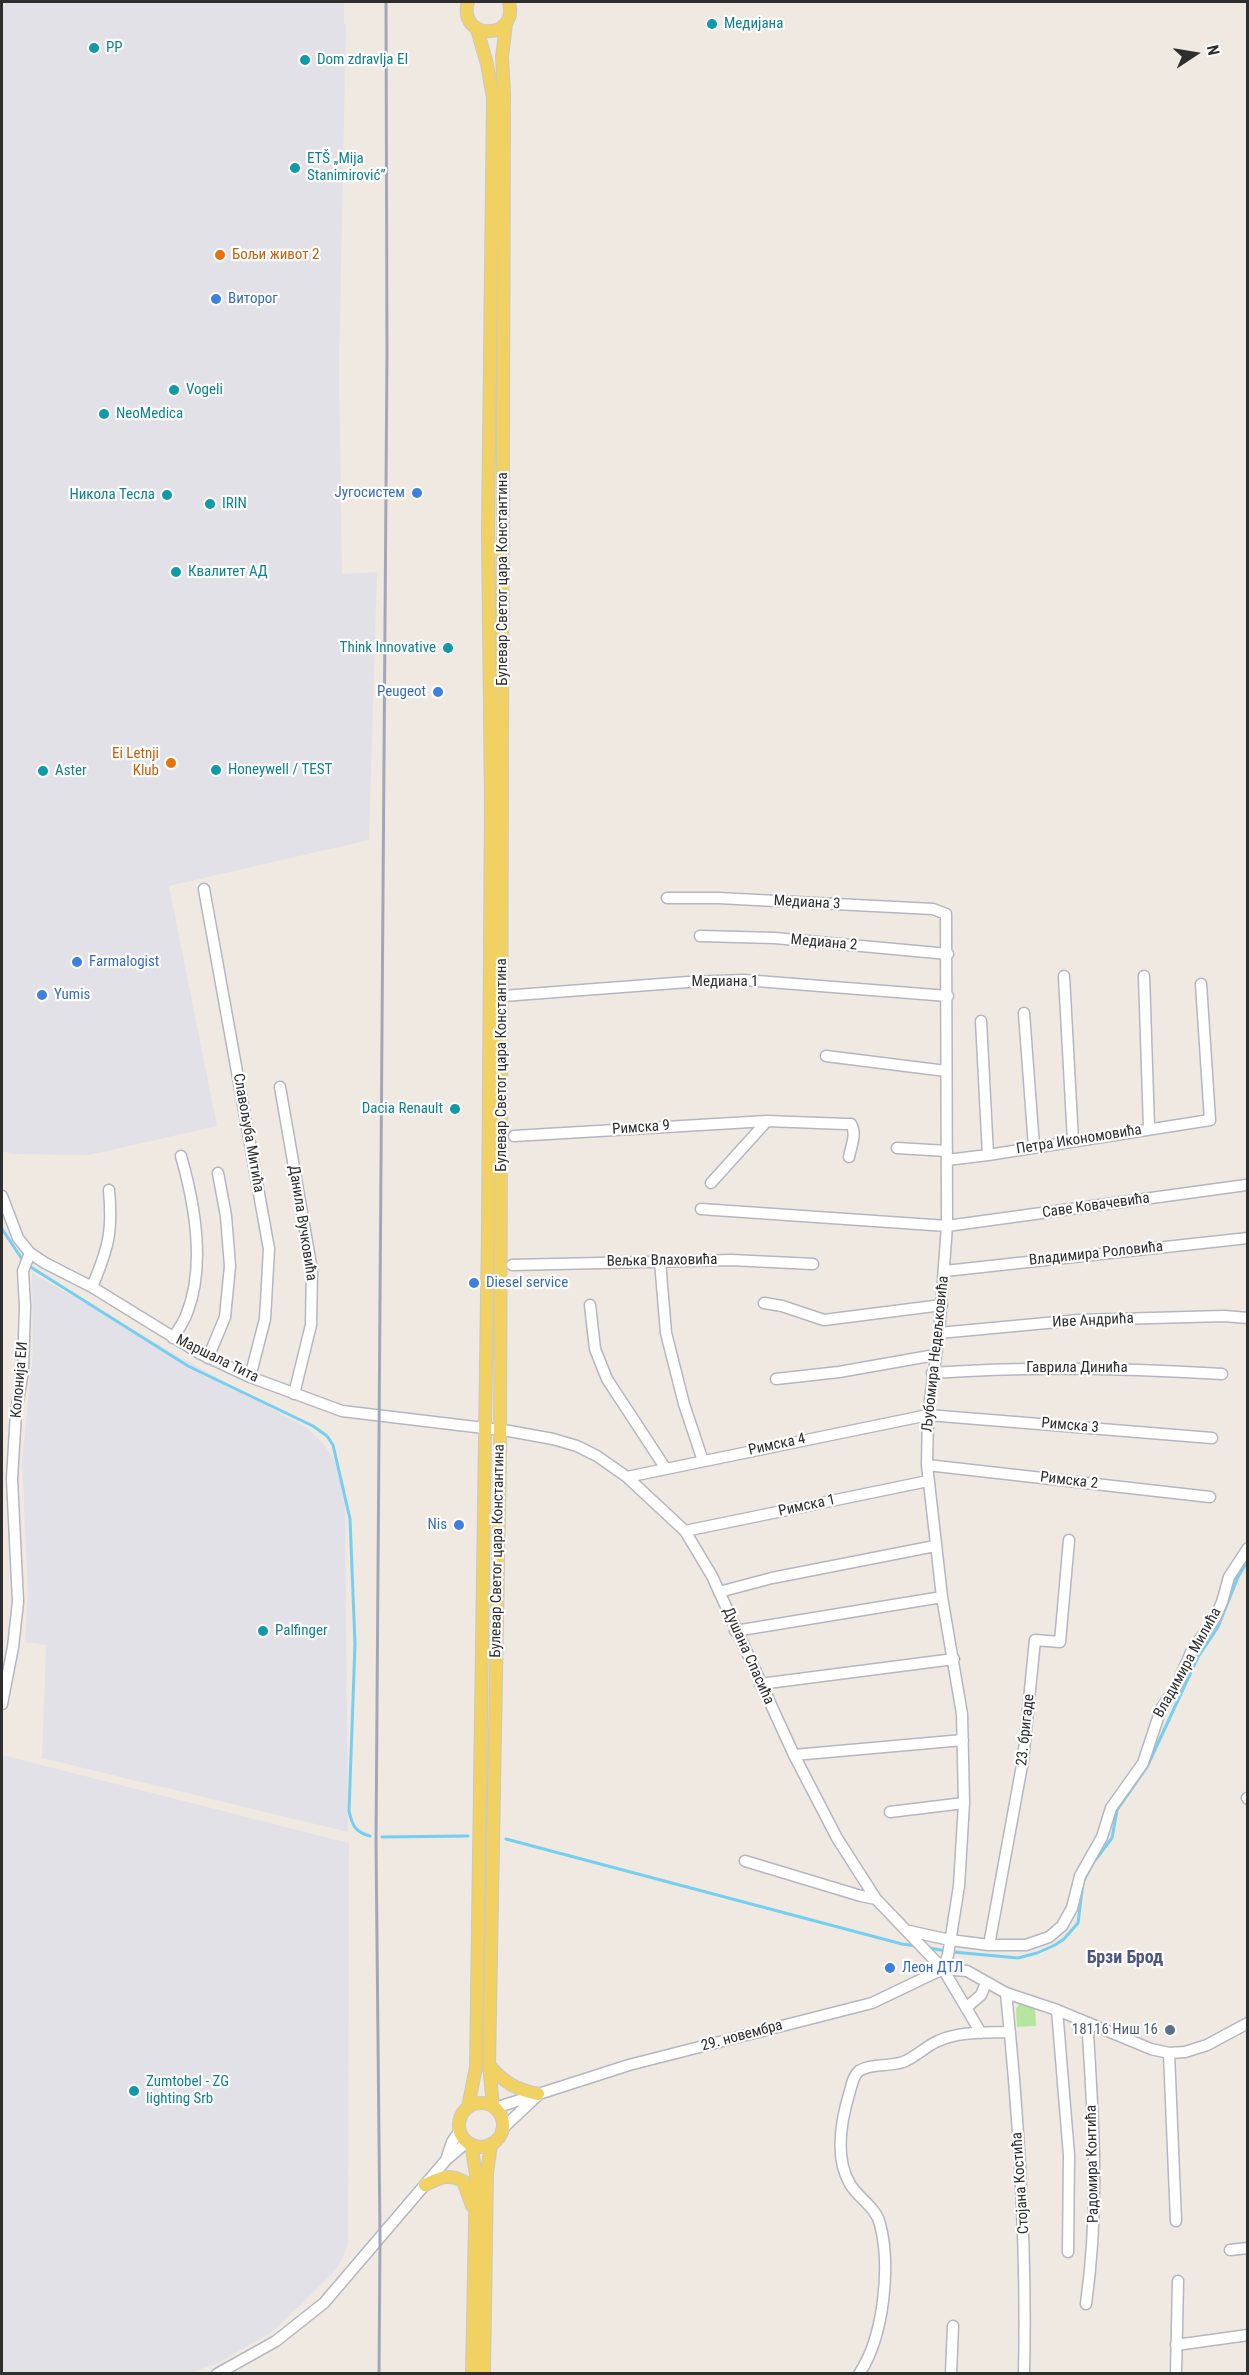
<!DOCTYPE html>
<html>
<head>
<meta charset="utf-8">
<style>
	body { margin:0 }
	#map { position:relative; width:1249px; height:2375px; overflow:hidden; background:#efe9e1; font-family:"Roboto Condensed",sans-serif }
	canvas { display:block }
	.frame { position:absolute; inset:0; border:3px solid #2e2e2e; pointer-events:none }
	.north { position:absolute; left:1165px; top:24px; width:60px; height:60px; -webkit-text-stroke:4px #fff; paint-order:stroke; rotate:78deg; font-size:16px; font-weight:700; line-height:24px; text-align:center; color:#2e2e2e }
	.north::after { content:''; display:block; margin:auto; width:21px; height:27px; background:#2e2e2e; clip-path:polygon(50% 0,100% 100%,50% 72%,0 100%) }
</style>
</head>
<body>
<div id="map">
<canvas width="1249" height="2375"></canvas>
<div class="frame"></div>
<div class="north">N</div>
</div>
<script>
const ctx = document.querySelector('canvas').getContext('2d');
ctx.lineJoin = 'round';
function paint(path, color) { ctx.fillStyle = color; ctx.fill(path, 'evenodd'); }
function stroke(path, color, width, dash) { ctx.strokeStyle = color; ctx.lineWidth = width; ctx.lineCap = dash ? 'butt' : 'round'; ctx.setLineDash(dash || []); ctx.stroke(path); }
function write(font, color, halo, rows, align = 'center') {
  ctx.font = font + ' "Roboto Condensed",sans-serif'; ctx.lineWidth = 4.5; ctx.setLineDash([]); ctx.textBaseline = 'middle'; ctx.strokeStyle = halo; ctx.fillStyle = color; for (const [text, x, y, turn = 0] of rows) {
    ctx.save(); ctx.translate(x, y); ctx.rotate((+turn || 0) * Math.PI / 180); ctx.textAlign = isNaN(turn) ? turn : align; if (halo) ctx.strokeText(text, 0, 0); ctx.fillText(text, 0, 0); ctx.restore();
  }
}
paint(new Path2D(`
	M 2,2 L 344,2 L 344,23 L 346,24 L 339,368 L 342,574 L 377,572 L 369,840 L 169,886 L 217,1126 L 89,1155 L 12,1154 L 2,1151 Z
	M 32,1273 L 308,1429 L 323,1443 L 334,1459 L 342,1479 L 345,1500 L 348,1832 L 42,1758 L 46,1645 L 25,1642 L 28,1593 L 22,1463 L 33,1351 Z
	M 2,1755 L 349,1843 L 348,2245 L 342,2260 L 332,2274 L 272,2332 L 218,2363 L 190,2373 L 2,2373 Z`), '#e3e1e8');
paint(new Path2D(`
	M 1020,2003 L 1035,2008 L 1036,2026 L 1017,2027 L 1016,2009 Z`), '#b6e59e');
stroke(new Path2D(`
	M 2,1229 L 24,1262
	M 29,1266 L 188,1366 L 313,1426 L 327,1436 L 333,1445 L 350,1519 L 355,1644 L 349,1811 C 352,1825 355,1832 370,1836
	M 382,1837 L 468,1836
	M 506,1839 L 902,1944 L 916,1946
	M 929,1948 L 946,1951
	M 953,1952 L 1018,1958 L 1037,1953 L 1055,1945 L 1064,1939 L 1078,1923 L 1083,1882 L 1093,1863 L 1112,1838 L 1117,1810 L 1147,1767 L 1198,1657 L 1218,1627 L 1238,1577 L 1248,1560`), '#75cff0', 3);
const minor = new Path2D(`
	M 204,889 L 269,1249 L 265,1319 L 250,1377
	M 667,898 L 718,898 L 933,909 L 946,914 L 947,1226 L 939,1333 L 928,1415 L 927,1465 L 942,1597 L 962,1714 L 964,1803 L 959,1886 L 948,1955 L 943,1969
	M 700,936 L 775,938 L 948,954
	M 1064,976 L 1073,1141
	M 1144,976 L 1149,1128
	M 503,996 L 688,982 L 744,980 L 948,996
	M 1024,1013 L 1034,1147
	M 981,1021 L 988,1155
	M 826,1056 L 946,1071
	M 280,1087 L 312,1270 L 311,1325 L 294,1394
	M 514,1136 L 767,1121 L 845,1124 L 851,1124 C 857,1134 851,1146 849,1157
	M 897,1148 L 947,1151
	M 947,1160 L 988,1155 L 1210,1120 L 1201,984
	M 711,1183 L 767,1121
	M 2,1196 L 18,1238 L 30,1253 L 45,1263 L 92,1287 L 199,1353 L 250,1377 L 342,1411 L 509,1431 L 553,1439 L 577,1446 L 597,1456 L 627,1477 L 685,1531 L 712,1576 L 794,1755 L 837,1838 L 876,1899 L 943,1969 L 981,2033
	M 701,1209 L 947,1226 L 1246,1185
	M 660,1261 L 666,1333 L 684,1404 L 703,1461
	M 512,1265 L 731,1260 L 813,1264
	M 945,1271 L 1248,1238
	M 92,1287 C 108,1249 113,1232 109,1190
	M 764,1303 L 782,1306 L 824,1320 L 942,1305
	M 590,1305 L 595,1349 L 607,1379 L 666,1469
	M 939,1333 L 1079,1320 L 1224,1316 L 1248,1318
	M 173,1338 C 178,1330 184,1322 187,1313 C 206,1265 195,1205 181,1156
	M 208,1358 L 225,1317 L 230,1266 L 226,1216 L 218,1173
	M 932,1373 C 1029,1366 1125,1368 1222,1374
	M 776,1379 L 839,1372 L 935,1355
	M 927,1465 L 1210,1497
	M 627,1477 L 928,1415 L 1212,1438
	M 685,1531 L 928,1481
	M 719,1592 L 772,1578 L 935,1546
	M 735,1631 L 942,1597
	M 760,1684 L 954,1659
	M 2,1704 L 13,1647 L 18,1602 L 12,1479 L 16,1412 L 23,1371 L 25,1306 L 23,1271 L 30,1253
	M 794,1755 L 963,1740
	M 1247,1798 L 1248,1799
	M 890,1812 L 964,1803
	M 745,1861 L 861,1896 L 876,1899
	M 909,1931 L 950,1940 L 989,1945 L 1026,1945 L 1049,1937 L 1062,1926 L 1072,1908 L 1080,1876 L 1102,1837 L 1111,1808 L 1143,1763 L 1161,1709 L 1176,1687 L 1192,1650 L 1215,1618 L 1222,1602 L 1229,1577 L 1248,1548
	M 989,1945 L 1023,1760 L 1035,1640 L 1060,1642 L 1069,1540
	M 1006,1993 C 1019,2119 1027,2246 1024,2374
	M 967,2007 L 981,1995 L 986,1983
	M 1057,2010 L 1069,2155 L 1068,2252
	M 1169,2053 L 1176,2221
	M 495,2108 L 629,2065 L 872,2003 L 943,1969 L 967,1971 L 1006,1993 L 1057,2010 L 1151,2049 L 1169,2053 L 1185,2052 L 1207,2045 L 1248,2023
	M 502,2129 L 536,2097
	M 446,2160 L 452,2142 L 460,2130
	M 1230,2250 L 1248,2248
	M 1086,2304 C 1099,2210 1094,2128 1088,2034 L 1090,2024
	M 1176,2345 L 1248,2335
	M 217,2374 L 276,2341 L 324,2303 L 446,2160 L 467,2142
	M 859,2374 C 884,2337 891,2266 880,2224 C 876,2207 858,2198 850,2184 C 834,2157 841,2120 850,2091 C 852,2084 853,2076 859,2071 C 871,2063 889,2067 903,2062 C 916,2057 926,2046 938,2041 C 960,2031 987,2033 1010,2032
	M 951,2374 L 953,2326
	M 1176,2374 L 1178,2281`);
const major = new Path2D(`
	M 468,2 C 457,40 519,42 509,2
	M 489,2065 C 503,2082 517,2090 538,2094
	M459 2125a22 22 0 1 1 44 0a22 22 0 1 1-44 0Z
	M 493,2106 L 489,2065 L 500,1454 L 504,94 L 502,57 L 506,24
	M 468,2107 L 476,2067 L 488,1227 L 491,805 L 488,532 L 493,98 L 487,64 L 477,29
	M 471,2144 L 476,2175 L 472,2374
	M 425,2185 C 440,2178 448,2173 463,2181 L 472,2206
	M 484,2374 L 487,2173 L 491,2144`);
stroke(minor, '#b4b7c1', 13);
stroke(major, '#c9c9c9', 14);
stroke(minor, '#fff', 10);
stroke(major, '#f2d163', 12);
stroke(new Path2D(`
	M 379,2374 L 380,2239 L 376,1840 L 387,353 L 386,2`), '#a3a6b8', 3);
for (const [x, y, r, color] of [
	[712,24,6,"#0f9aa8"],
	[94,48,6,"#0f9aa8"],
	[305,60,6,"#0f9aa8"],
	[295,168,6,"#0f9aa8"],
	[220,255,6,"#e8710a"],
	[216,299,6,"#3f7fe0"],
	[174,390,6,"#0f9aa8"],
	[104,414,6,"#0f9aa8"],
	[417,493,6,"#3f7fe0"],
	[167,495,6,"#0f9aa8"],
	[210,504,6,"#0f9aa8"],
	[176,572,6,"#0f9aa8"],
	[448,648,6,"#0f9aa8"],
	[438,692,6,"#3f7fe0"],
	[171,763,6,"#e8710a"],
	[216,770,6,"#0f9aa8"],
	[43,771,6,"#0f9aa8"],
	[77,962,6,"#3f7fe0"],
	[42,995,6,"#3f7fe0"],
	[455,1109,6,"#0f9aa8"],
	[474,1283,6,"#3f7fe0"],
	[459,1525,6,"#3f7fe0"],
	[263,1631,6,"#0f9aa8"],
	[890,1968,6,"#3f7fe0"],
	[1170,2030,6,"#5c6f8a"],
	[134,2091,6,"#0f9aa8"]
]) { const dot = new Path2D(); dot.arc(x, y, r, 0, 2 * Math.PI); ctx.fillStyle = color; ctx.fill(dot); stroke(dot, '#fff', 2); }
write('15px', '#0d838f', '#fff', [
	["Медијана",724,24],
	["PP",106,48],
	["Dom zdravlja EI",317,60],
	["ETŠ „Mija",307,159],
	["Stanimirović”",307,176],
	["Vogeli",186,390],
	["NeoMedica",116,414],
	["Никола Тесла",155,495,"right"],
	["IRIN",222,504],
	["Квалитет АД",188,572],
	["Think Innovative",436,648,"right"],
	["Honeywell / TEST",228,770],
	["Aster",55,771],
	["Dacia Renault",443,1109,"right"],
	["Palfinger",275,1631],
	["Zumtobel - ZG",146,2082],
	["lighting Srb",146,2099]
], 'left');
write('15px', '#c56008', '#fff', [
	["Бољи живот 2",232,255],
	["Ei Letnji",159,754,"right"],
	["Klub",159,771,"right"]
], 'left');
write('15px', '#366cbe', '#fff', [
	["Виторог",228,299],
	["Југосистем",405,493,"right"],
	["Peugeot",426,692,"right"],
	["Farmalogist",89,962],
	["Yumis",54,995],
	["Diesel service",486,1283],
	["Nis",447,1525,"right"],
	["Леон ДТЛ",902,1968]
], 'left');
write('15px', '#2e2e2e', '#fff', [
	["Булевар Светог цара Константина",503,579,-90],
	["Медиана 3",807,903,3],
	["Медиана 2",824,943,5],
	["Медиана 1",725,982],
	["Булевар Светог цара Константина",502,1065,-90],
	["Римска 9",641,1128,-4],
	["Славољуба Митића",248,1133,80],
	["Петра Икономовића",1079,1140,-9],
	["Саве Ковачевића",1096,1206,-8],
	["Данила Вучковића",302,1223,81],
	["Владимира Роловића",1096,1254,-6],
	["Вељка Влаховића",662,1261,-1],
	["Иве Андрића",1093,1321,-3],
	["Љубомира Недељковића",936,1354,-84],
	["Маршала Тита",217,1359,26],
	["Гаврила Динића",1077,1368],
	["Колонија ЕИ",20,1380,-85],
	["Римска 3",1070,1426,5],
	["Римска 4",777,1445,-12],
	["Римска 2",1069,1481,7],
	["Римска 1",807,1506,-12],
	["Булевар Светог цара Константина",498,1551,-89],
	["Душана Спасића",748,1656,66],
	["Владимира Милића",1188,1663,-61],
	["23. бригаде",1026,1730,-84],
	["29. новембра",742,2036,-15],
	["Радомира Контића",1093,2164,-91],
	["Стојана Костића",1021,2183,-94]
]);
write('15px', '#4e5e75', '#fff', [
	["18116 Ниш 16",1158,2030]
], 'right');
write('bold 18px', '#4d5680', '#fff', [
	["Брзи Брод",1125,1958]
]);
</script>
</body>
</html>
